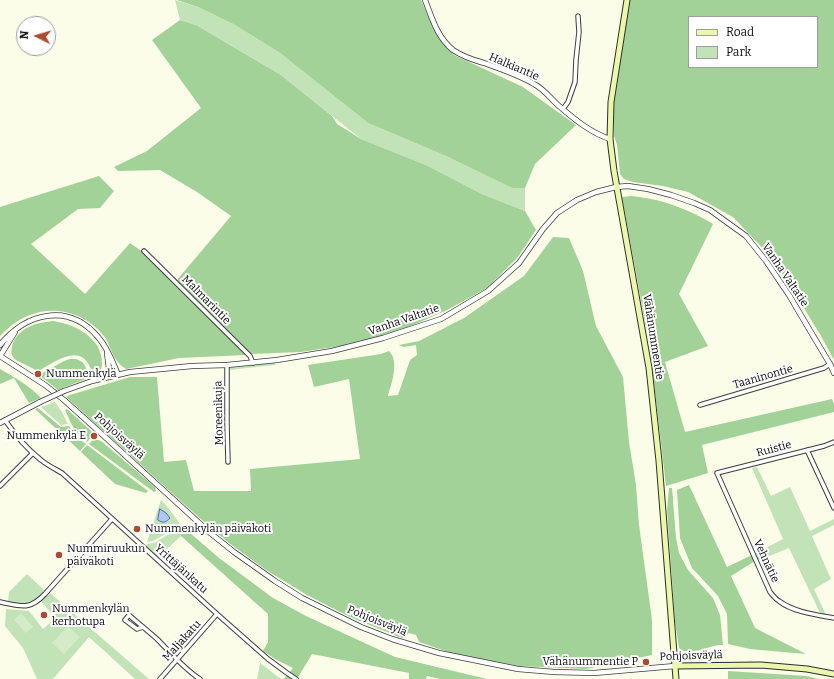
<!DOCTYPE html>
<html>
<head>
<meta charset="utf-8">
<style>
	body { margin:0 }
	#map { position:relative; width:834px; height:679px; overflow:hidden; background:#fbfde9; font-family:Bitter,serif }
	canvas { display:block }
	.legend { position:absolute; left:688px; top:16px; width:130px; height:52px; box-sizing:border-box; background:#fff; border:1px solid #9d9d9d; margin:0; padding:5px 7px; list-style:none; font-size:12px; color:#0a0a0a }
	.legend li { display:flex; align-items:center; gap:8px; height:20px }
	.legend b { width:20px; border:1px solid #9d9d9d }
	.north { position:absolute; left:16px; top:16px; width:40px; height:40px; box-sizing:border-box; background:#fff; border:1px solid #9d9d9d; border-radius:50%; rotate:275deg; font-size:11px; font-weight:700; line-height:16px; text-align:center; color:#0a0a0a }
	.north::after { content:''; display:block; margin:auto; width:14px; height:18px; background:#ab4c30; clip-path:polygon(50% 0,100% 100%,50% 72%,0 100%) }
</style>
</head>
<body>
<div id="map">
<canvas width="834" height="679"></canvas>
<ul class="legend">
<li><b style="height:5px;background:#ebf7aa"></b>Road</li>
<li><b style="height:11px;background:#c2e3b7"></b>Park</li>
</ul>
<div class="north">N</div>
</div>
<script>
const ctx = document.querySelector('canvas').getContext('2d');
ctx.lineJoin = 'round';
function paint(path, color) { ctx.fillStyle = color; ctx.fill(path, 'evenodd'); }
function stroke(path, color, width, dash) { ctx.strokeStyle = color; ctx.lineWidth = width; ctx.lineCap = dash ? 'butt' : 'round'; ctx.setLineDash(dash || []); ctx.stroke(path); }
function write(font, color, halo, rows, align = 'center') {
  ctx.font = font + ' Bitter,serif'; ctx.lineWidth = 4; ctx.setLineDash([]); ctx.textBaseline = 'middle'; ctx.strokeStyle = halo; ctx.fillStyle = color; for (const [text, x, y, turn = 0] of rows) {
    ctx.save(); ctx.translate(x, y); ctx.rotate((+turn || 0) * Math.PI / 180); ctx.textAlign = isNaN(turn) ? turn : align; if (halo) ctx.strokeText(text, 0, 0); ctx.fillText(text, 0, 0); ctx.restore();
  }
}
paint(new Path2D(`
	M 175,0 L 198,7 L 235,25 L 280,53 L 368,123 L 446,156 L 512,188 L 525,188 L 525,211 L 482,194 L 426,165 L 361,139 L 281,75 L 196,25 L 180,20 Z
	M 273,363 L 275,363 L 275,365 L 229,370 L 229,368 L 232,367 Z
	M 55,402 L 62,412 L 68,424 L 61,425 L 41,407 Z
	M 757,467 L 771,496 L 790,487 L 810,531 L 834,519 L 834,525 L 812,536 L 831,579 L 814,589 L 826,615 L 820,613 L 789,548 L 757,561 L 754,554 L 783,539 L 752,468 Z
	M 161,500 L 166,505 L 181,525 L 153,541 L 147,542 Z
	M 176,530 L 181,536 L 157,558 L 146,547 L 147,544 L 154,543 Z
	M 27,574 L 45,591 C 43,593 41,596 39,598 C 32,605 17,604 8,602 L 9,592 Z
	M 50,593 L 149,679 L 135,679 L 89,637 L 53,679 L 37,679 L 23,648 L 5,626 L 6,609 L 29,611 L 43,629 L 55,618 L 41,601 Z
	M 260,663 L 281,679 L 257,679 Z`), '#c2e3b7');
paint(new Path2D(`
	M 177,0 L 421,0 L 436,34 L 454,55 L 523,87 L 576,125 L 535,164 L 525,188 L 512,188 L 446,156 L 368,123 L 280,53 L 235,25 L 198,7 Z
	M 630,0 L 834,0 L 834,360 L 821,336 L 791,287 L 769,255 L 733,217 L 688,192 L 663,186 L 633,182 L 624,179 L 620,174 L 617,145 L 614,136 L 614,101 ZM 689,17 L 817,17 L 817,67 L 689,67 Z
	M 180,20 L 196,25 L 281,75 L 332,116 L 337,124 L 361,139 L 426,165 L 482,194 L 525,211 L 536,230 L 518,257 L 487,288 L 447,310 L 398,332 L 341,346 L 301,352 L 250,354 L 177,280 L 231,216 L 197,192 L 160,170 L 118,171 L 114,167 L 147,151 L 201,108 L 152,40 Z
	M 99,176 L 114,191 L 100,208 L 78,209 L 31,244 L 85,294 L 130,243 L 143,252 L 246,355 L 179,358 L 126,369 C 123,367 119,364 117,361 C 112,355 110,346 106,339 C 90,315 57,304 30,315 C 18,319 9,327 0,336 L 0,207 Z
	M 631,196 C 640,197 648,198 656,200 C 676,205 695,213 713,224 L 679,294 L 708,346 L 665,362 L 685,432 L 832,399 L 834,404 L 834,412 L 702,445 L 708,473 L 666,486 L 650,349 L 622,197 Z
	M 553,237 L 569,238 L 583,271 L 596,326 L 623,377 L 629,442 L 636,485 L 639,525 L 652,620 L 652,655 L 586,669 L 519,666 L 457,655 L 419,642 L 416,635 L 409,633 L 403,638 L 399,637 L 348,616 L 307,595 L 266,570 L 229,543 L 194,513 L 66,397 L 70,395 L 130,377 L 157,377 L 164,462 L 186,460 L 194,491 L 251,491 L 250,469 L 360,459 L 349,379 L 314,387 L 308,365 L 381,354 L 389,351 C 400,362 391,384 388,396 L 398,395 L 410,360 L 417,355 L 416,345 L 404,347 L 399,345 L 419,341 L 464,318 L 524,276 Z
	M 53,321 C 81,325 110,344 100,375 L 93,377 C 92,373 91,368 89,365 C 78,343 52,364 38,371 L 16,360 C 11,356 11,352 12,346 C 18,327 36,323 53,321 Z
	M 70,359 C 84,358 86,366 89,378 L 70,385 L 58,390 L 39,375 L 64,361 Z
	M 0,369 C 14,377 30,386 41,398 L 29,403 L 14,378 L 0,384 Z
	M 38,408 L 61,427 L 69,426 L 76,437 L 86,444 L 80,451 L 35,409 Z
	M 67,409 L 91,431 C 93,436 91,438 87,442 C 74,432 72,425 65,410 Z
	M 93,440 C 99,439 103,442 107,446 L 155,487 L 156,491 L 154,492 L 89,444 Z
	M 87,445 L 148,491 L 146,493 L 115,484 L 81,452 Z
	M 689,485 L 727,567 L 752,555 L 755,561 L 731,576 L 755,628 L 806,654 L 750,649 L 728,644 L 727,614 L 718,596 L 692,568 L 680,538 L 677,490 Z
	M 669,488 L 672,488 L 676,538 L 679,553 L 688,570 L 713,598 L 720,615 L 723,645 C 715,645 711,647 704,649 C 697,651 689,652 682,651 L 679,648 L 675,622 L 667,510 Z
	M 182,526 L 219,558 L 273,598 L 306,616 L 395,657 L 487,679 L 440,679 L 427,676 L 426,679 L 409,679 L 409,673 L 312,654 L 297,679 L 284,679 L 293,668 L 275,659 L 263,651 L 268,642 L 268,614 L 181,536 L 176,530 Z
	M 728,671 L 806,676 L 819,679 L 728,679 Z`), '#a2d298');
paint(new Path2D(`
	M 21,613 L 33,627 L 26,633 L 14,620 Z
	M 68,626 L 80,637 L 64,654 L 52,643 Z`), '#d5ebc8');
const water = new Path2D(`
	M 160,509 L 166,513 L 170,518 C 166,522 164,524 158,520 Z`);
paint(water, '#b3c8ef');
stroke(water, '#416abf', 1);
const minor = new Path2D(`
	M 563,109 L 568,102 L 575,82 L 576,60 L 579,32 L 578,16
	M 144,251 L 250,356 L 253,363
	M 227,365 L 227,424 L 228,462
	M 700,405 L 824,368 L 830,364
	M 5,420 C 15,435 27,449 41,460 C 47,465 55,469 62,473 L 217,614 L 268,659 L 287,673 L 296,679
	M 834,442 L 824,446 L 717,473 L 770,592 C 773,595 775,599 779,601 C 793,612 817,615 834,618
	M 807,450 L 834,508
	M 0,486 L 33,453
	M 0,602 C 21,606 29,611 45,594 L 112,519
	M 143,627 L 137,629 L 125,620 L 129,615 C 138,623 148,631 157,639 C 170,652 185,670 200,679
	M 160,679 L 217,614`);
const tertiary = new Path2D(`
	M 425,0 C 432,18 437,37 453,50 C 462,56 473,60 484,63 C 501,69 519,75 534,84 C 544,89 551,99 559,106 C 574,119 591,133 610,139
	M 0,345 C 26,313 68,302 98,337 C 107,347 113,362 118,375
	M 107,353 L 110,377
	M 0,356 L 45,385 L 64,400 L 104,436 L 209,532 L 234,552 L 275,581 L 302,598 L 361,627 L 392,639 L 439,653 L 518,669 L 554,672 L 594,673 L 675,666
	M 0,356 L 15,332
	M 64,391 L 92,381 L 130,372 L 192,366 L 227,365 L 277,360 L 332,351 L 383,338 L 441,319 L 488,291 L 519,263 L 543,229 L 557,213 L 577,200 L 596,192 L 616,187 L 628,186 L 648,189 L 671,195 L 694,203 L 710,210 L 746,236 L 766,261 L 789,295 L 815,339 L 830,364 L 834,373
	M 0,423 L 40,402`);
const secondary = new Path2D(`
	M 627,0 L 611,102 L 610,139 L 614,171 L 649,368 L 659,461 L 676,679
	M 675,666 L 761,665 L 807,669 L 834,674`);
stroke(minor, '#3d3d3d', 5.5);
stroke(tertiary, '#3d3d3d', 6);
stroke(secondary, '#2c2c2c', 7);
stroke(minor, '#fff', 3.5);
stroke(tertiary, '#fff', 4.5);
stroke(secondary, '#ebf7aa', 5);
const tertiaryBridge = new Path2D(`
	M 40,402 L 64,391`);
stroke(tertiaryBridge, '#3d3d3d', 6, []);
stroke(tertiaryBridge, '#fff', 4.5);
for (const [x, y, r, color] of [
	[38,374,4,"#ab4c30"],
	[94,436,4,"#ab4c30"],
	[137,529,4,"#ab4c30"],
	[59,555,4,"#ab4c30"],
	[44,615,4,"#ab4c30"],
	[646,662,4,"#ab4c30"]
]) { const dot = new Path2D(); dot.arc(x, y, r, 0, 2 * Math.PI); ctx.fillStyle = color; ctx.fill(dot); stroke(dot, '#fff', 1.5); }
write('11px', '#0a0a0a', '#fff', [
	["Halkiantie",514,67,23],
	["Vanha Valtatie",785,275,56],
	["Malmarintie",206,300,45],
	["Vanha Valtatie",404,320,-19],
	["Vähänummentie",653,337,81],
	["Taaninontie",763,377,-16],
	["Moreenikuja",219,413,-91],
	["Pohjoisväylä",119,436,42],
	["Ruistie",774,449,-15],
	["Vehnätie",766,561,65],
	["Yrittäjänkatu",181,569,42],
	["Pohjoisväylä",377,621,22],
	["Maljakatu",182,641,-48],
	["Pohjoisväylä",691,656,-2]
]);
write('11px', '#0a0a0a', '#fff', [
	["Nummenkylä",46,374],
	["Nummenkylä E",86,436,"right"],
	["Nummenkylän päiväkoti",145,529],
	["Nummiruukun",67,549],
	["päiväkoti",67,562],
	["Nummenkylän",52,609],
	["kerhotupa",52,622],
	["Vähänummentie P",638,662,"right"]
], 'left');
</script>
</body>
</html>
